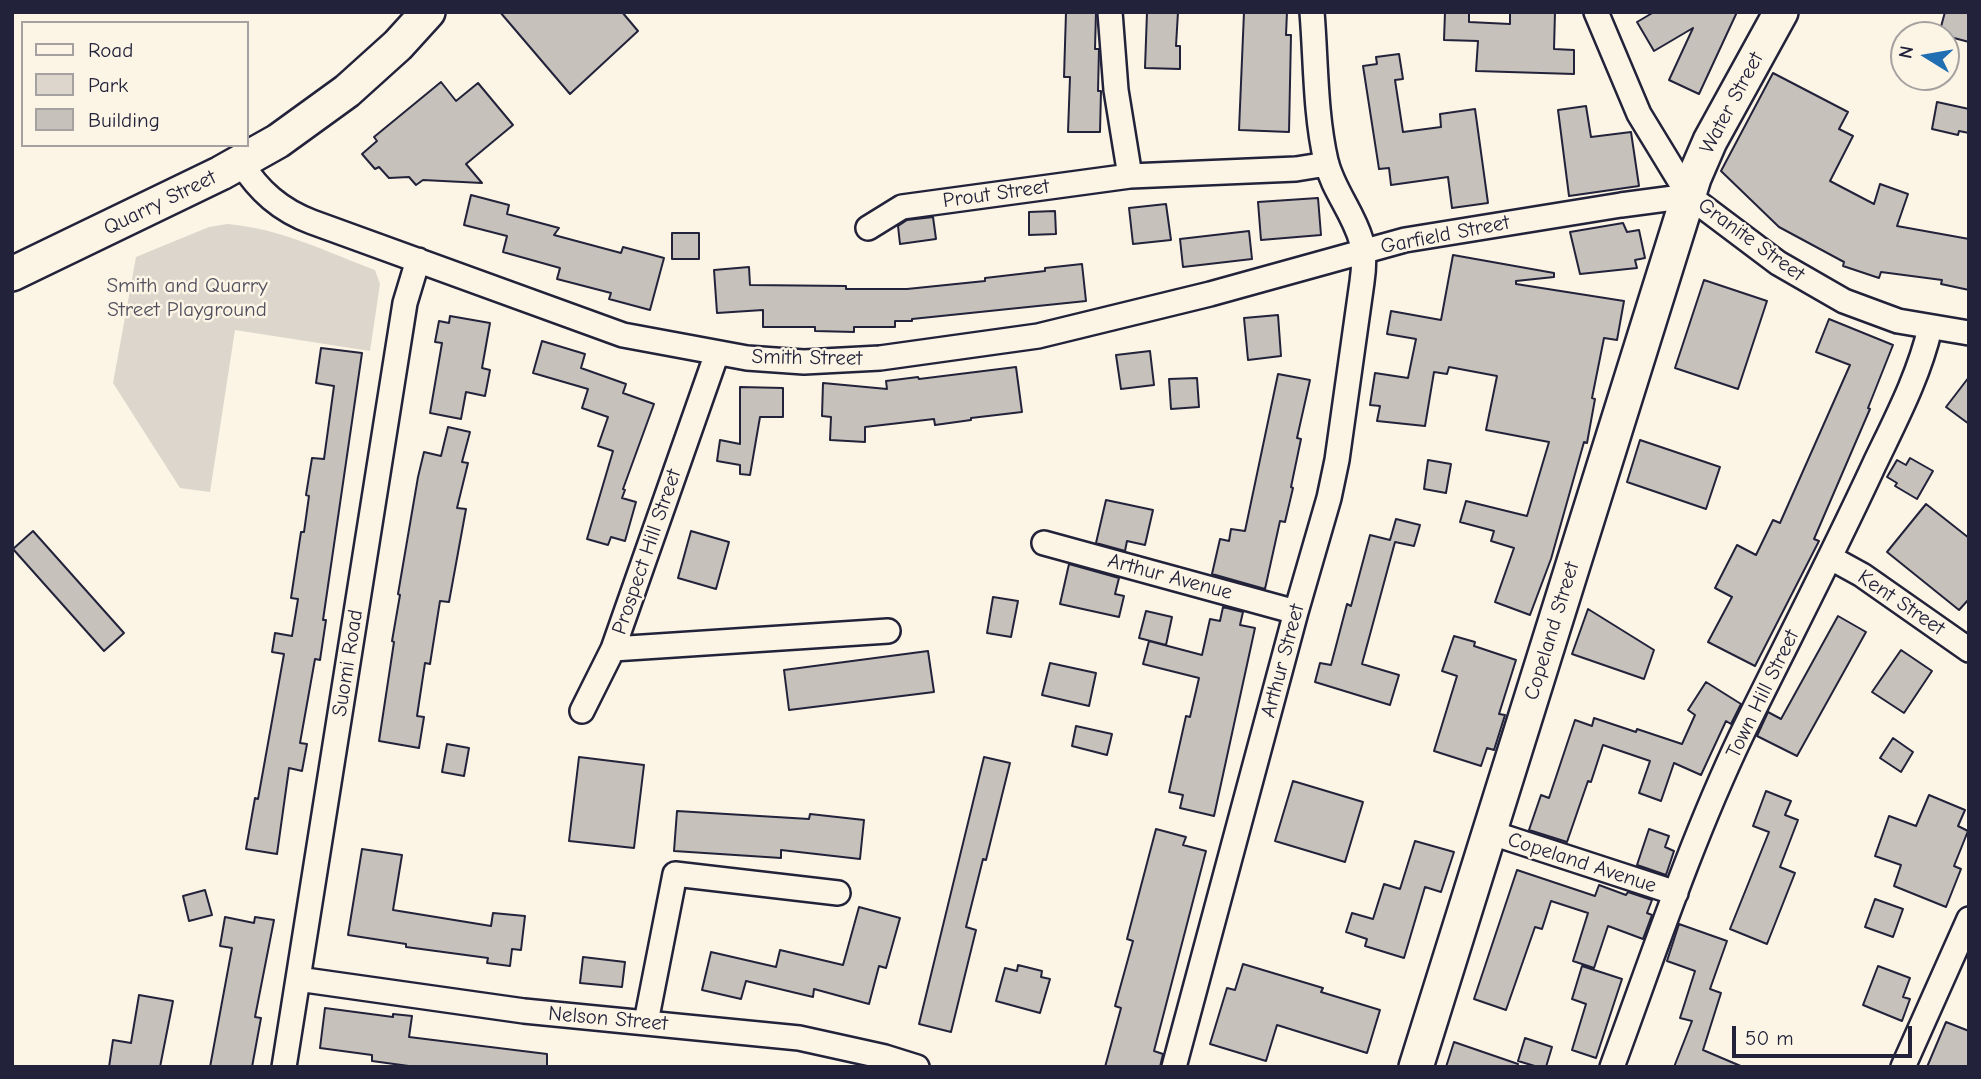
<!DOCTYPE html>
<html>
<head>
<meta charset="utf-8">
<style>
	body { margin:0 }
	#map { position:relative; width:1981px; height:1079px; overflow:hidden; background:#fcf5e5; font-family:"Comic Neue",sans-serif }
	canvas { display:block }
	.frame { position:absolute; inset:0; border:14px solid #22223b; pointer-events:none }
	.legend { position:absolute; left:21px; top:21px; width:228px; height:126px; box-sizing:border-box; background:#fcf5e5; border:2px solid #a5a1a1; margin:0; padding:9px 12px; list-style:none; font-size:21px; color:#22223b }
	.legend li { display:flex; align-items:center; gap:14px; height:35px }
	.legend b { width:35px; border:2px solid #a5a1a1 }
	.north { position:absolute; left:1890px; top:21px; width:70px; height:70px; box-sizing:border-box; background:#fcf5e5; border:2px solid #a5a1a1; border-radius:50%; rotate:281deg; font-size:19px; font-weight:700; line-height:28px; text-align:center; color:#22223b }
	.north::after { content:''; display:block; margin:auto; width:24px; height:32px; background:#1f6fb2; clip-path:polygon(50% 0,100% 100%,50% 72%,0 100%) }
	.scale { position:absolute; left:1732px; top:1026px; width:180px; height:32px; box-sizing:border-box; border:4px solid #22223b; border-top:0; padding-left:9px; font-size:21px; line-height:24px; white-space:nowrap; color:#22223b; -webkit-text-stroke:5px #fcf5e5; paint-order:stroke }
</style>
</head>
<body>
<div id="map">
<canvas width="1981" height="1079"></canvas>
<div class="frame"></div>
<ul class="legend">
<li><b style="height:9px;background:#fcf5e5"></b>Road</li>
<li><b style="height:19px;background:#dcd6cc"></b>Park</li>
<li><b style="height:19px;background:#c6c1bb"></b>Building</li>
</ul>
<div class="north">N</div>
<div class="scale">50 m</div>
</div>
<script>
const ctx = document.querySelector('canvas').getContext('2d');
ctx.lineJoin = 'round';
function paint(path, color) { ctx.fillStyle = color; ctx.fill(path, 'evenodd'); }
function stroke(path, color, width, dash) { ctx.strokeStyle = color; ctx.lineWidth = width; ctx.lineCap = dash ? 'butt' : 'round'; ctx.setLineDash(dash || []); ctx.stroke(path); }
function write(font, color, halo, rows, align = 'center') {
  ctx.font = font + ' "Comic Neue",sans-serif'; ctx.lineWidth = 5; ctx.setLineDash([]); ctx.textBaseline = 'middle'; ctx.strokeStyle = halo; ctx.fillStyle = color; for (const [text, x, y, turn = 0] of rows) {
    ctx.save(); ctx.translate(x, y); ctx.rotate((+turn || 0) * Math.PI / 180); ctx.textAlign = isNaN(turn) ? turn : align; if (halo) ctx.strokeText(text, 0, 0); ctx.fillText(text, 0, 0); ctx.restore();
  }
}
paint(new Path2D(`
	M 227,224 C 279,228 327,252 375,270 L 380,284 L 370,351 L 235,330 L 210,492 L 180,488 L 113,383 L 136,257 L 209,227 Z`), '#dcd6cc');
const building = new Path2D(`
	M 500,12 L 622,12 L 638,31 L 570,94 Z
	M 1066,12 L 1096,12 L 1095,49 L 1099,49 L 1098,91 L 1101,91 L 1100,132 L 1068,132 L 1070,77 L 1064,77 Z
	M 1147,12 L 1178,12 L 1176,46 L 1180,46 L 1180,69 L 1145,68 Z
	M 1244,12 L 1287,12 L 1286,35 L 1291,35 L 1289,132 L 1239,130 Z
	M 1445,12 L 1469,12 L 1469,22 L 1510,24 L 1510,12 L 1555,12 L 1554,49 L 1574,50 L 1574,74 L 1476,71 L 1478,41 L 1444,40 Z
	M 1654,12 L 1737,12 L 1699,94 L 1669,80 L 1693,28 L 1654,51 L 1637,22 Z
	M 1945,12 L 1969,12 L 1969,42 L 1939,34 Z
	M 1399,54 L 1403,79 L 1395,80 L 1403,132 L 1441,127 L 1440,114 L 1475,109 L 1488,203 L 1452,208 L 1448,177 L 1391,185 L 1389,168 L 1379,169 L 1363,66 L 1377,64 L 1376,57 Z
	M 1773,73 L 1848,112 L 1839,129 L 1853,136 L 1830,181 L 1874,204 L 1880,184 L 1908,194 L 1897,226 L 1969,239 L 1969,290 L 1941,284 L 1942,280 L 1881,272 L 1879,278 L 1843,266 L 1844,262 L 1779,227 L 1721,171 Z
	M 441,82 L 456,101 L 478,83 L 513,125 L 466,164 L 482,183 L 423,180 L 416,185 L 409,177 L 389,178 L 379,167 L 375,169 L 362,154 L 377,141 L 374,137 Z
	M 1937,102 L 1969,109 L 1969,133 L 1959,131 L 1958,135 L 1932,129 Z
	M 1586,106 L 1591,137 L 1631,132 L 1639,186 L 1569,196 L 1558,110 Z
	M 471,195 L 509,205 L 507,214 L 559,228 L 554,235 L 621,253 L 623,247 L 664,258 L 650,310 L 609,299 L 611,293 L 557,279 L 560,268 L 503,252 L 507,236 L 464,225 Z
	M 1318,198 L 1321,235 L 1261,240 L 1258,202 Z
	M 1166,204 L 1171,240 L 1133,244 L 1129,208 Z
	M 1055,211 L 1056,234 L 1029,235 L 1029,212 Z
	M 933,217 L 936,239 L 900,244 L 898,226 L 907,220 Z
	M 1623,223 L 1627,232 L 1639,230 L 1645,258 L 1635,260 L 1637,268 L 1580,274 L 1570,232 Z
	M 1249,231 L 1252,259 L 1183,267 L 1180,239 Z
	M 672,233 L 699,233 L 699,259 L 672,259 Z
	M 1453,255 L 1554,273 L 1554,277 L 1516,281 L 1516,284 L 1624,301 L 1617,340 L 1604,338 L 1592,398 L 1595,399 L 1587,443 L 1584,442 L 1551,559 L 1530,615 L 1495,602 L 1514,548 L 1491,541 L 1494,531 L 1460,522 L 1466,501 L 1527,516 L 1549,442 L 1486,430 L 1497,376 L 1449,367 L 1447,374 L 1434,372 L 1425,426 L 1377,421 L 1380,406 L 1370,405 L 1375,373 L 1408,378 L 1416,339 L 1387,334 L 1391,311 L 1441,320 Z
	M 1082,264 L 1086,301 L 912,319 L 912,321 L 895,321 L 895,327 L 854,327 L 854,332 L 815,331 L 815,327 L 763,327 L 763,310 L 717,313 L 714,270 L 749,267 L 750,285 L 846,286 L 846,289 L 907,289 L 985,281 L 985,278 L 1045,271 L 1045,268 Z
	M 1704,280 L 1767,301 L 1738,389 L 1675,368 Z
	M 1278,315 L 1281,356 L 1248,360 L 1244,318 Z
	M 450,316 L 490,323 L 482,368 L 490,370 L 485,396 L 466,392 L 461,419 L 430,413 L 442,343 L 435,342 L 439,321 L 449,323 Z
	M 1829,319 L 1893,345 L 1868,408 L 1870,409 L 1814,539 L 1819,541 L 1755,666 L 1708,642 L 1732,597 L 1715,588 L 1737,545 L 1756,555 L 1773,520 L 1780,523 L 1850,365 L 1816,352 Z
	M 542,341 L 585,354 L 581,368 L 626,384 L 623,393 L 654,404 L 623,489 L 625,490 L 622,498 L 636,502 L 625,541 L 611,537 L 608,545 L 587,539 L 613,451 L 598,446 L 608,417 L 582,408 L 588,389 L 533,373 Z
	M 321,348 L 362,353 L 323,620 L 326,620 L 320,660 L 315,659 L 300,743 L 307,744 L 302,771 L 289,768 L 277,854 L 246,849 L 255,798 L 258,799 L 284,654 L 272,652 L 275,633 L 292,636 L 298,599 L 291,598 L 301,532 L 304,532 L 309,496 L 306,495 L 312,458 L 324,459 L 334,386 L 316,383 Z
	M 1150,351 L 1154,385 L 1121,389 L 1116,355 Z
	M 1016,367 L 1022,412 L 971,418 L 971,420 L 935,425 L 934,419 L 865,427 L 865,442 L 830,440 L 831,417 L 822,416 L 823,383 L 887,389 L 886,381 L 918,377 L 919,379 Z
	M 1278,374 L 1310,380 L 1297,438 L 1301,439 L 1291,487 L 1293,488 L 1285,522 L 1280,521 L 1265,589 L 1212,574 L 1220,539 L 1229,541 L 1231,529 L 1245,531 Z
	M 1969,377 L 1969,424 L 1946,407 Z
	M 1197,378 L 1199,407 L 1171,409 L 1169,379 Z
	M 740,387 L 783,388 L 783,417 L 760,417 L 750,475 L 740,474 L 740,465 L 717,461 L 720,440 L 740,444 Z
	M 448,427 L 470,432 L 462,462 L 468,463 L 457,508 L 466,509 L 449,602 L 440,601 L 430,664 L 425,663 L 417,716 L 424,717 L 419,748 L 379,741 L 394,642 L 392,641 L 400,595 L 398,594 L 418,477 L 424,452 L 441,456 Z
	M 1640,440 L 1720,467 L 1706,509 L 1627,482 Z
	M 1910,458 L 1933,471 L 1917,499 L 1895,486 L 1897,483 L 1887,477 L 1897,460 L 1906,465 Z
	M 1428,460 L 1451,464 L 1446,493 L 1424,489 Z
	M 1106,500 L 1153,510 L 1145,545 L 1127,541 L 1125,551 L 1096,543 Z
	M 1926,504 L 1969,538 L 1969,599 L 1959,610 L 1887,552 Z
	M 1396,519 L 1420,525 L 1414,546 L 1395,542 L 1362,664 L 1399,675 L 1390,705 L 1315,682 L 1320,663 L 1331,665 L 1347,604 L 1351,606 L 1370,535 L 1390,540 Z
	M 33,531 L 124,633 L 104,651 L 13,549 Z
	M 691,531 L 729,542 L 716,589 L 678,578 Z
	M 1069,564 L 1119,578 L 1115,594 L 1124,596 L 1119,617 L 1060,604 Z
	M 993,597 L 1018,601 L 1011,637 L 987,633 Z
	M 1223,607 L 1243,612 L 1240,625 L 1255,628 L 1214,816 L 1180,808 L 1183,795 L 1169,792 L 1186,716 L 1190,717 L 1199,678 L 1143,664 L 1149,641 L 1202,655 L 1210,619 L 1220,621 Z
	M 1588,609 L 1654,650 L 1644,679 L 1572,654 Z
	M 1146,611 L 1172,617 L 1166,645 L 1139,638 Z
	M 1838,616 L 1866,632 L 1797,756 L 1757,736 L 1768,712 L 1781,719 Z
	M 1454,636 L 1475,642 L 1474,646 L 1516,660 L 1499,714 L 1505,715 L 1494,750 L 1487,748 L 1481,766 L 1434,751 L 1457,676 L 1442,671 Z
	M 1901,650 L 1932,671 L 1904,713 L 1872,692 Z
	M 928,651 L 934,692 L 789,710 L 784,670 Z
	M 1050,663 L 1096,673 L 1089,706 L 1042,695 Z
	M 1706,682 L 1741,704 L 1731,724 L 1726,721 L 1701,775 L 1674,763 L 1661,801 L 1639,793 L 1650,761 L 1603,745 L 1591,782 L 1588,781 L 1567,842 L 1529,830 L 1541,795 L 1549,798 L 1575,720 L 1592,726 L 1594,718 L 1636,732 L 1637,729 L 1682,744 L 1695,715 L 1688,710 Z
	M 1076,726 L 1112,734 L 1107,755 L 1072,746 Z
	M 1893,738 L 1913,752 L 1901,772 L 1880,758 Z
	M 447,744 L 469,748 L 464,776 L 442,772 Z
	M 579,757 L 644,765 L 634,848 L 569,841 Z
	M 984,757 L 1010,763 L 986,860 L 983,859 L 966,927 L 976,930 L 951,1032 L 919,1024 Z
	M 1293,781 L 1363,802 L 1345,862 L 1275,841 Z
	M 1766,791 L 1791,801 L 1785,815 L 1798,820 L 1780,867 L 1795,873 L 1767,944 L 1730,929 L 1769,832 L 1753,826 Z
	M 1929,795 L 1965,810 L 1958,826 L 1968,831 L 1954,866 L 1961,869 L 1946,907 L 1894,886 L 1901,865 L 1875,856 L 1889,816 L 1916,826 Z
	M 677,811 L 809,819 L 810,814 L 864,820 L 860,859 L 781,850 L 781,858 L 674,851 Z
	M 1156,829 L 1186,837 L 1183,845 L 1206,851 L 1154,1051 L 1163,1054 L 1160,1067 L 1105,1067 L 1121,1008 L 1115,1006 L 1133,941 L 1127,939 Z
	M 1649,829 L 1669,836 L 1665,847 L 1674,851 L 1666,875 L 1637,865 Z
	M 1415,841 L 1454,852 L 1441,892 L 1425,887 L 1404,958 L 1365,946 L 1367,939 L 1346,932 L 1352,913 L 1373,919 L 1384,884 L 1400,889 Z
	M 362,849 L 402,855 L 393,910 L 491,926 L 493,913 L 525,916 L 521,950 L 512,949 L 510,966 L 487,963 L 488,958 L 406,947 L 406,944 L 348,935 Z
	M 1517,870 L 1595,896 L 1599,885 L 1626,895 L 1628,892 L 1652,900 L 1647,913 L 1652,915 L 1643,939 L 1608,926 L 1594,968 L 1573,961 L 1588,913 L 1551,901 L 1542,929 L 1535,927 L 1506,1010 L 1474,999 Z
	M 205,890 L 212,915 L 189,921 L 183,896 Z
	M 1875,899 L 1903,909 L 1893,937 L 1865,927 Z
	M 859,907 L 900,918 L 886,968 L 879,966 L 869,1004 L 814,989 L 813,997 L 746,981 L 741,999 L 702,990 L 711,952 L 776,967 L 780,950 L 843,965 Z
	M 225,917 L 254,923 L 255,917 L 274,920 L 255,1017 L 261,1018 L 252,1067 L 210,1067 L 232,948 L 220,946 Z
	M 1679,924 L 1727,941 L 1710,989 L 1721,993 L 1703,1050 L 1743,1067 L 1674,1067 L 1692,1021 L 1680,1018 L 1695,971 L 1667,961 Z
	M 583,957 L 625,962 L 622,987 L 580,983 Z
	M 1243,964 L 1323,988 L 1321,992 L 1380,1010 L 1367,1053 L 1277,1025 L 1266,1061 L 1210,1044 L 1227,988 L 1235,990 Z
	M 1018,965 L 1042,971 L 1041,977 L 1050,979 L 1040,1013 L 996,1001 L 1005,968 L 1017,971 Z
	M 1582,966 L 1622,979 L 1596,1058 L 1572,1050 L 1586,1004 L 1572,999 Z
	M 1878,966 L 1910,978 L 1903,997 L 1910,999 L 1902,1021 L 1863,1005 Z
	M 139,995 L 173,1001 L 160,1067 L 109,1067 L 113,1040 L 131,1043 Z
	M 325,1008 L 393,1017 L 393,1014 L 412,1016 L 409,1037 L 547,1054 L 547,1067 L 416,1067 L 372,1061 L 372,1055 L 320,1048 Z
	M 1946,1022 L 1969,1031 L 1969,1067 L 1927,1067 Z
	M 1525,1038 L 1552,1047 L 1546,1067 L 1538,1067 L 1518,1061 Z
	M 1454,1042 L 1518,1064 L 1517,1067 L 1446,1067 Z`);
paint(building, '#c6c1bb');
stroke(building, '#22223b', 2);
const minor = new Path2D(`
	M 1110,12 L 1116,90 L 1130,176
	M 1596,12 L 1639,114 L 1689,196 L 1778,263 L 1844,301 L 1898,321 L 1969,333
	M 241,163 C 259,191 280,210 312,222 L 623,335 L 747,358 L 804,362 L 880,358 L 1038,336 L 1210,294 L 1405,240 L 1621,205 L 1689,196
	M 868,228 L 902,207 L 1130,176 L 1296,169 L 1327,164
	M 1044,543 L 1296,612
	M 1831,558 L 1862,575 L 1969,650
	M 613,649 L 888,631
	M 582,711 L 613,649 L 717,353
	M 1489,832 L 1676,893
	M 298,979 L 524,1011 L 799,1038 L 885,1057 L 917,1067
	M 646,1022 L 675,874 L 838,893
	M 284,1067 L 405,303 L 418,260
	M 1174,1067 L 1296,612 L 1329,498 L 1337,460 L 1362,282 C 1364,268 1365,253 1361,240 C 1353,212 1333,190 1326,161 C 1315,113 1316,61 1312,12
	M 1612,1067 C 1653,956 1690,843 1741,736 C 1785,646 1832,556 1874,465 C 1895,421 1919,376 1930,328
	M 1903,1067 L 1969,919`);
const secondary = new Path2D(`
	M 12,274 L 221,173 L 278,141 L 347,91 L 398,45 L 428,12
	M 1416,1067 L 1694,178 L 1710,141 L 1781,12`);
stroke(minor, '#22223b', 28);
stroke(secondary, '#22223b', 38);
stroke(minor, '#fcf5e5', 23);
stroke(secondary, '#fcf5e5', 33);
write('21px', '#22223b', '#fcf5e5', [
	["Water Street",1732,103,-62],
	["Prout Street",996,194,-8],
	["Quarry Street",160,203,-26],
	["Garfield Street",1445,235,-11],
	["Granite Street",1751,240,36],
	["Smith Street",807,358,1],
	["Prospect Hill Street",647,552,-71],
	["Arthur Avenue",1170,577,15],
	["Kent Street",1901,603,34],
	["Copeland Street",1552,631,-73],
	["Arthur Street",1283,661,-75],
	["Suomi Road",348,663,-81],
	["Town Hill Street",1763,694,-64],
	["Copeland Avenue",1582,863,18],
	["Nelson Street",608,1019,5]
]);
write('21px', '#504f5f', '#fcf5e5', [
	["Smith and Quarry",187,286],
	["Street Playground",187,310]
]);
</script>
</body>
</html>
